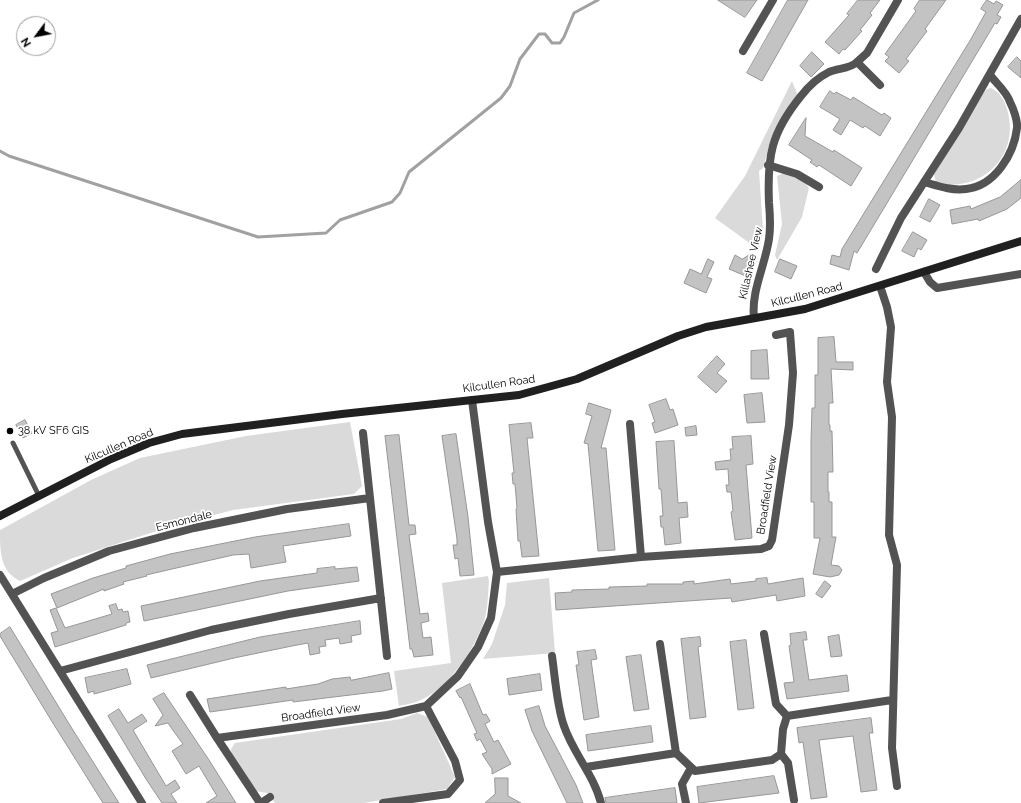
<!DOCTYPE html>
<html>
<head>
<meta charset="utf-8">
<style>
	body { margin:0 }
	#map { position:relative; width:1021px; height:803px; overflow:hidden; background:#fff; font-family:Raleway,sans-serif }
	canvas { display:block }
	.north { position:absolute; left:16px; top:16px; width:40px; height:40px; box-sizing:border-box; background:#fff; border:1px solid #999; border-radius:50%; rotate:238deg; font-size:11px; font-weight:700; line-height:16px; text-align:center; color:#000 }
	.north::after { content:''; display:block; margin:auto; width:14px; height:18px; background:#000; clip-path:polygon(50% 0,100% 100%,50% 72%,0 100%) }
</style>
</head>
<body>
<div id="map">
<canvas width="1021" height="803"></canvas>
<div class="north">N</div>
</div>
<script>
const ctx = document.querySelector('canvas').getContext('2d');
ctx.lineJoin = 'round';
function paint(path, color) { ctx.fillStyle = color; ctx.fill(path, 'evenodd'); }
function stroke(path, color, width, dash) { ctx.strokeStyle = color; ctx.lineWidth = width; ctx.lineCap = dash ? 'butt' : 'round'; ctx.setLineDash(dash || []); ctx.stroke(path); }
function write(font, color, halo, rows, align = 'center') {
  ctx.font = font + ' Raleway,sans-serif'; ctx.lineWidth = 3.5; ctx.setLineDash([]); ctx.textBaseline = 'middle'; ctx.strokeStyle = halo; ctx.fillStyle = color; for (const [text, x, y, turn = 0] of rows) {
    ctx.save(); ctx.translate(x, y); ctx.rotate((+turn || 0) * Math.PI / 180); ctx.textAlign = isNaN(turn) ? turn : align; if (halo) ctx.strokeText(text, 0, 0); ctx.fillText(text, 0, 0); ctx.restore();
  }
}
paint(new Path2D(`
	M 792,81 L 798,96 L 771,139 L 763,168 L 759,171 L 763,231 L 759,250 L 715,218 L 745,176 Z
	M 991,88 C 1000,92 1004,100 1007,109 C 1021,156 982,193 936,183 L 934,174 L 983,93 L 987,89 Z
	M 784,173 L 804,181 L 809,188 L 802,217 L 777,260 L 775,255 L 782,224 L 777,176 Z
	M 350,422 L 362,486 L 354,494 L 233,510 L 169,527 L 73,558 L 20,581 C 0,571 0,552 0,530 L 2,529 L 91,480 L 140,458 L 246,436 Z
	M 488,576 L 489,581 C 488,593 488,606 485,618 C 477,646 450,686 423,699 C 416,703 407,704 399,706 L 394,671 L 451,663 L 442,583 Z
	M 549,578 L 555,653 L 483,659 L 492,644 L 505,605 L 507,583 Z
	M 417,713 L 428,717 L 455,777 L 447,789 L 364,803 L 275,803 L 267,793 L 255,791 L 232,756 L 231,749 L 235,743 L 401,719 Z`), '#dadada');
stroke(new Path2D(`
	M 0,151 L 9,156 L 258,237 L 326,233 L 340,220 L 392,202 L 400,193 L 409,172 L 501,98 L 510,86 L 520,59 L 539,34 L 545,34 L 552,43 L 560,43 L 564,37 L 574,13 L 598,0`), '#a1a1a1', 3);
const building = new Path2D(`
	M 718,0 L 757,0 L 745,17 Z
	M 788,0 L 808,0 L 762,81 L 747,73 Z
	M 858,0 L 880,0 L 870,13 L 872,15 L 860,30 L 862,31 L 845,50 L 843,49 L 839,54 L 825,42 L 849,15 L 847,14 Z
	M 920,0 L 946,0 L 925,29 L 927,31 L 906,59 L 909,61 L 899,73 L 885,61 L 889,57 L 885,54 L 916,11 L 914,9 Z
	M 987,0 L 994,4 L 996,1 L 1003,5 L 997,15 L 1001,17 L 997,24 L 995,23 L 857,253 L 854,251 L 849,270 L 830,264 L 832,255 L 840,257 L 842,249 L 971,39 L 986,12 L 981,9 Z
	M 812,52 L 824,64 L 811,77 L 800,66 Z
	M 1017,57 L 1021,61 L 1021,78 L 1008,67 Z
	M 830,91 L 834,94 L 836,92 L 851,100 L 853,97 L 882,115 L 884,113 L 891,118 L 880,136 L 865,126 L 863,128 L 850,120 L 841,135 L 833,130 L 840,119 L 820,107 Z
	M 806,118 L 805,136 L 833,152 L 834,150 L 862,168 L 851,186 L 819,165 L 817,167 L 810,162 L 812,160 L 789,145 Z
	M 1021,180 L 1021,198 L 1007,209 L 979,221 L 978,219 L 952,224 L 950,210 L 970,206 L 971,209 L 1000,197 Z
	M 929,199 L 940,205 L 930,222 L 920,217 Z
	M 913,232 L 927,240 L 921,250 L 918,248 L 914,257 L 902,251 Z
	M 751,254 L 754,264 L 748,277 L 729,269 L 735,255 L 742,259 Z
	M 708,259 L 714,262 L 707,277 L 712,279 L 706,293 L 684,283 L 690,269 L 701,274 Z
	M 780,259 L 797,266 L 791,279 L 775,272 Z
	M 834,337 L 836,362 L 853,362 L 853,370 L 831,369 L 833,403 L 829,403 L 829,425 L 830,425 L 830,431 L 832,431 L 833,472 L 828,472 L 828,492 L 829,492 L 829,502 L 832,502 L 832,537 L 836,537 L 831,565 L 839,566 L 842,570 L 839,575 L 830,577 L 813,574 L 820,538 L 814,538 L 814,502 L 811,502 L 811,441 L 812,408 L 815,408 L 815,375 L 818,375 L 818,338 Z
	M 767,350 L 769,379 L 751,379 L 751,351 Z
	M 717,356 L 725,364 L 717,373 L 727,381 L 716,393 L 698,377 Z
	M 762,393 L 765,422 L 747,423 L 744,395 Z
	M 666,399 L 670,410 L 673,409 L 678,425 L 655,433 L 652,423 L 655,422 L 649,405 Z
	M 589,403 L 611,410 L 601,448 L 606,448 L 615,550 L 598,551 L 588,444 L 584,443 L 592,416 L 586,414 Z
	M 25,420 L 32,433 L 23,438 L 16,425 Z
	M 531,423 L 533,438 L 527,438 L 539,556 L 522,557 L 520,541 L 518,541 L 516,509 L 517,508 L 515,484 L 513,484 L 512,473 L 514,473 L 509,425 Z
	M 696,426 L 697,435 L 686,436 L 685,428 Z
	M 456,434 L 468,517 L 474,575 L 460,576 L 458,558 L 455,559 L 453,545 L 457,545 L 457,539 L 442,436 Z
	M 399,435 L 409,525 L 415,525 L 416,534 L 409,535 L 420,614 L 428,613 L 429,621 L 421,623 L 423,638 L 431,637 L 433,655 L 414,657 L 412,649 L 410,649 L 385,436 Z
	M 751,436 L 753,464 L 746,465 L 752,538 L 735,540 L 731,512 L 733,511 L 731,492 L 727,492 L 726,485 L 729,485 L 728,469 L 716,470 L 715,462 L 731,460 L 730,449 L 733,449 L 732,437 Z
	M 674,441 L 678,503 L 687,502 L 688,517 L 679,518 L 681,543 L 665,545 L 663,527 L 661,527 L 660,516 L 663,516 L 661,489 L 659,489 L 656,442 Z
	M 349,524 L 351,536 L 283,546 L 286,562 L 251,568 L 249,554 L 233,555 L 146,575 L 147,576 L 123,582 L 124,584 L 104,591 L 104,589 L 57,608 L 51,594 L 93,578 L 126,568 L 126,566 L 170,554 L 255,537 Z
	M 335,567 L 335,569 L 357,567 L 359,581 L 288,591 L 144,621 L 141,606 L 260,581 L 317,573 L 317,569 Z
	M 767,578 L 768,584 L 803,578 L 805,596 L 777,601 L 776,595 L 732,602 L 731,598 L 556,610 L 555,593 L 572,592 L 572,590 L 609,589 L 609,587 L 647,586 L 647,584 L 683,584 L 683,582 L 694,581 L 694,584 L 730,579 L 731,584 L 756,581 L 756,579 Z
	M 825,581 L 831,586 L 822,598 L 816,594 Z
	M 116,604 L 118,610 L 122,609 L 123,612 L 128,611 L 130,622 L 126,623 L 126,625 L 55,647 L 51,633 L 58,631 L 50,610 L 56,608 L 65,628 L 112,614 L 109,606 Z
	M 360,621 L 361,634 L 351,636 L 352,642 L 340,644 L 339,638 L 325,640 L 326,646 L 319,647 L 320,653 L 310,655 L 308,643 L 292,646 L 234,658 L 151,678 L 147,665 L 260,637 Z
	M 10,627 L 71,727 L 119,803 L 103,803 L 51,720 L 0,636 L 0,634 Z
	M 806,632 L 807,640 L 803,640 L 809,680 L 847,675 L 849,691 L 787,699 L 784,683 L 794,682 L 789,646 L 791,645 L 790,634 Z
	M 839,635 L 842,656 L 831,657 L 828,637 Z
	M 700,637 L 701,646 L 698,647 L 706,717 L 690,719 L 681,639 Z
	M 746,640 L 754,708 L 738,710 L 730,642 Z
	M 595,650 L 597,659 L 591,660 L 599,717 L 584,720 L 576,665 L 579,665 L 577,652 Z
	M 641,655 L 649,709 L 634,711 L 626,657 Z
	M 127,669 L 131,684 L 94,694 L 94,691 L 88,693 L 85,678 Z
	M 389,673 L 392,689 L 383,691 L 293,702 L 293,700 L 210,712 L 207,699 L 286,687 L 286,689 L 318,684 L 332,679 L 350,677 L 351,680 Z
	M 540,674 L 542,690 L 509,695 L 507,679 Z
	M 470,684 L 483,715 L 486,714 L 490,721 L 485,724 L 494,742 L 498,740 L 511,764 L 492,774 L 492,769 L 482,754 L 487,752 L 480,739 L 477,741 L 474,734 L 477,733 L 461,697 L 460,698 L 456,691 Z
	M 164,693 L 209,760 L 236,803 L 206,803 L 217,796 L 199,766 L 186,774 L 172,751 L 183,744 L 172,729 L 168,723 L 155,726 L 163,715 L 153,699 Z
	M 539,706 L 545,726 L 576,785 L 583,803 L 567,803 L 532,731 L 525,710 Z
	M 119,709 L 128,723 L 142,714 L 147,721 L 133,730 L 166,786 L 175,780 L 180,788 L 171,794 L 177,803 L 162,803 L 146,779 L 108,716 Z
	M 871,718 L 873,733 L 869,733 L 877,790 L 861,792 L 853,736 L 819,740 L 827,797 L 811,799 L 803,742 L 799,743 L 797,728 Z
	M 651,726 L 653,742 L 588,751 L 586,735 Z
	M 774,776 L 779,793 L 699,803 L 697,787 Z
	M 495,778 L 508,778 L 508,796 L 521,803 L 485,803 L 495,794 Z
	M 675,788 L 677,803 L 606,803 L 605,798 Z`);
paint(building, '#c3c3c3');
stroke(building, '#979797', 1);
stroke(new Path2D(`
	M 13,443 L 39,496`), '#535353', 5);
stroke(new Path2D(`
	M 743,51 L 773,0
	M 857,62 L 867,53 L 898,0
	M 768,165 L 797,174 L 819,187
	M 924,182 C 938,186 952,191 966,189 C 995,186 1014,154 1017,128 C 1018,121 1013,108 1010,102 C 1007,92 996,83 990,75
	M 876,269 L 901,218 L 959,128 L 1021,19
	M 924,272 L 930,282 L 937,288 L 1021,274
	M 880,286 L 887,307 L 891,327 L 887,382 L 892,417 L 889,535 L 897,565 L 892,748 L 897,786
	M 754,318 C 751,291 765,266 769,239 C 771,226 770,215 769,203 C 767,156 771,133 801,96 C 808,87 819,77 829,72 C 838,68 850,69 857,62 L 880,85
	M 630,424 L 641,557
	M 363,433 L 387,656
	M 497,572 L 641,557 L 761,549 L 769,546 L 772,540 L 789,425 L 793,373 L 790,332 L 776,335
	M 0,575 L 142,803
	M 12,594 L 44,578 L 109,551 L 194,528 L 287,509 L 370,498
	M 764,634 L 776,704 L 787,716 L 783,729 L 781,754 L 788,763 L 794,800
	M 660,644 L 676,753
	M 552,656 C 555,677 557,707 564,726 C 573,753 594,775 601,803
	M 60,671 L 211,630 L 289,614 L 381,598
	M 190,695 L 217,738 L 387,715 L 426,706 L 458,676 L 478,647 L 491,618 L 497,572 L 488,522 L 472,400
	M 787,716 L 892,700
	M 217,738 L 260,803
	M 586,767 L 676,753 L 695,771 L 772,760 L 781,754
	M 261,803 L 270,797
	M 383,803 L 448,794 L 460,780 L 455,761 L 426,706
	M 686,803 L 682,784 L 691,768`), '#535353', 8);
stroke(new Path2D(`
	M 0,516 L 111,459 L 149,443 L 182,434 L 342,414 L 519,395 L 577,379 L 678,336 L 706,327 L 805,309 L 1021,241`), '#202020', 8);
for (const [x, y, r, color] of [
	[10,431,4,"#000"]
]) { const dot = new Path2D(); dot.arc(x, y, r, 0, 2 * Math.PI); ctx.fillStyle = color; ctx.fill(dot); stroke(dot, '#fff', 1.5); }
write('11px', '#000', '#fff', [
	["Killashee View",751,263,-77],
	["Kilcullen Road",807,295,-14],
	["Kilcullen Road",499,384,-8],
	["Kilcullen Road",119,446,-23],
	["Broadfield View",767,495,-81],
	["Esmondale",184,521,-14],
	["Broadfield View",321,713,-8]
]);
write('11px', '#000', '#fff', [
	["38 kV SF6 GIS",18,431]
], 'left');
</script>
</body>
</html>
